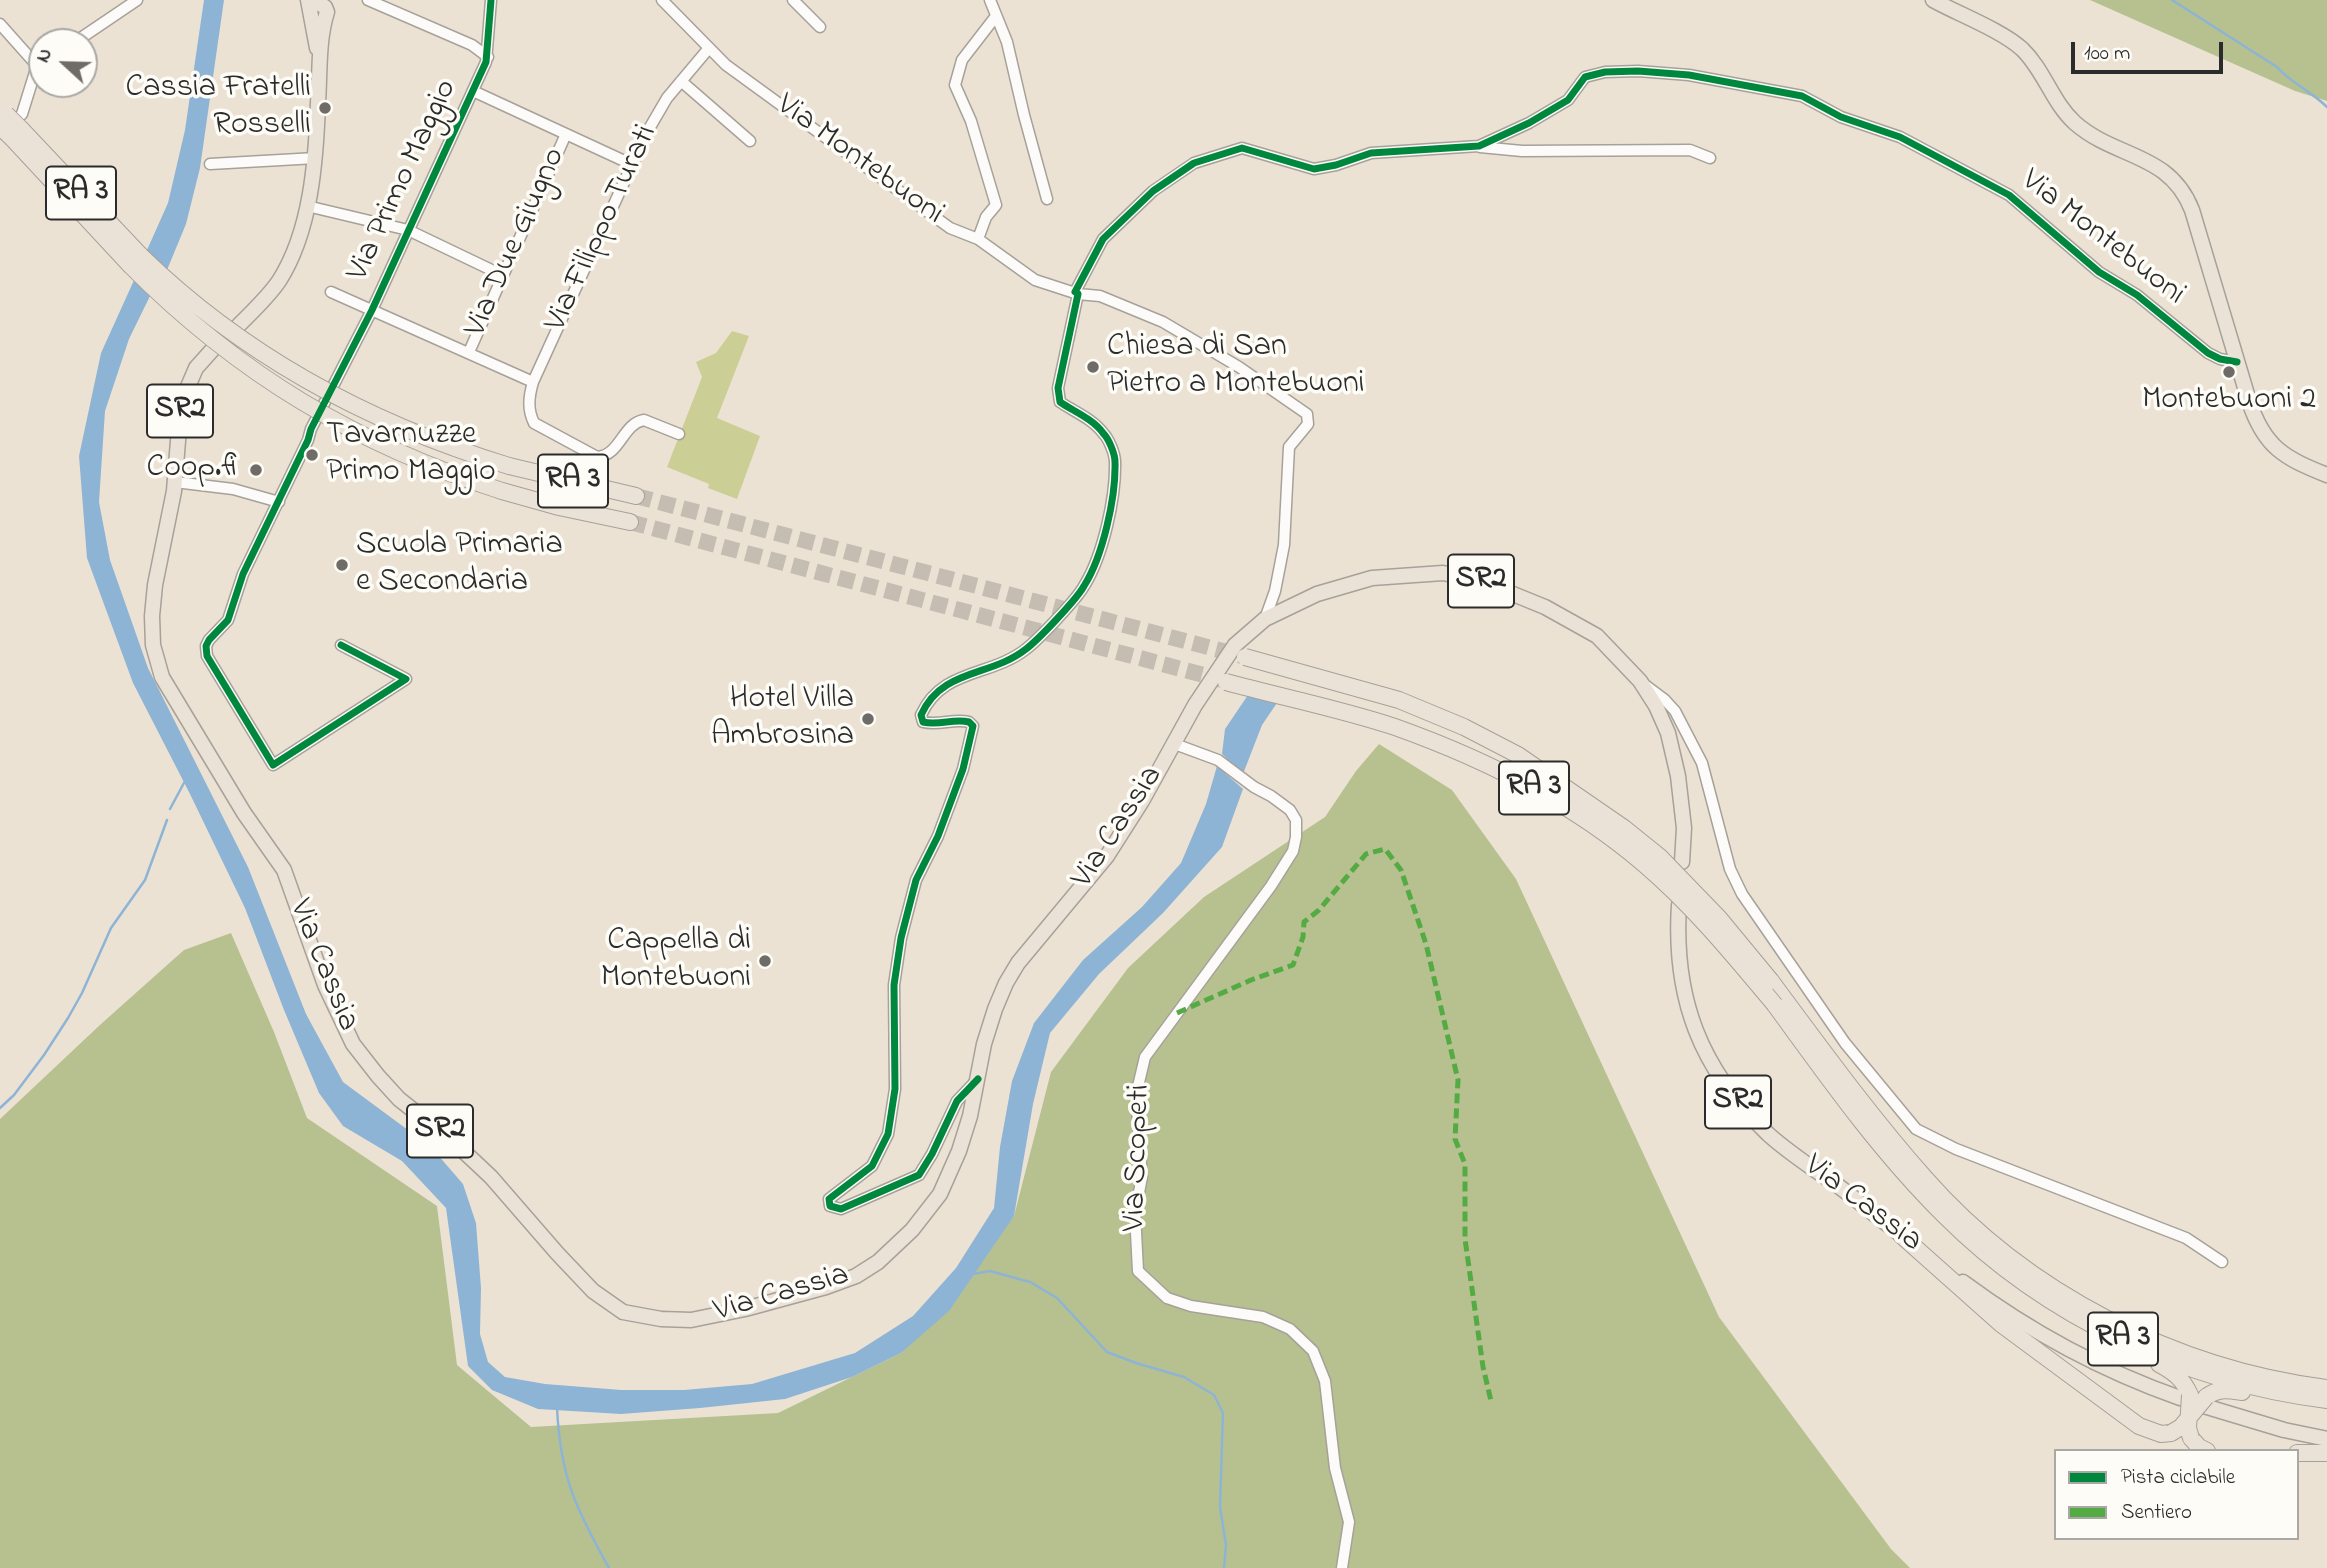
<!DOCTYPE html>
<html>
<head>
<meta charset="utf-8">
<style>
	body { margin:0 }
	#map { position:relative; width:2327px; height:1568px; overflow:hidden; background:#ece2d4; font-family:"Indie Flower",sans-serif }
	canvas { display:block }
	.legend { position:absolute; left:2054px; top:1449px; width:245px; height:91px; box-sizing:border-box; background:#fdfcf7; border:2px solid #a9a8a5; margin:0; padding:9px 12px; list-style:none; font-size:21px; color:#2b2b2b }
	.legend li { display:flex; align-items:center; gap:14px; height:35px }
	.legend b { width:35px; border:2px solid #a9a8a5 }
	.north { position:absolute; left:28px; top:28px; width:70px; height:70px; box-sizing:border-box; background:#fdfcf7; border:2px solid #a9a8a5; border-radius:50%; rotate:292deg; font-size:19px; font-weight:700; line-height:28px; text-align:center; color:#2b2b2b }
	.north::after { content:''; display:block; margin:auto; width:24px; height:32px; background:#6f6b66; clip-path:polygon(50% 0,100% 100%,50% 72%,0 100%) }
	.scale { position:absolute; left:2071px; top:42px; width:152px; height:32px; box-sizing:border-box; border:4px solid #2b2b2b; border-top:0; padding-left:9px; font-size:21px; line-height:24px; white-space:nowrap; color:#2b2b2b; -webkit-text-stroke:5px #fdfcf7; paint-order:stroke }
</style>
</head>
<body>
<div id="map">
<canvas width="2327" height="1568"></canvas>
<ul class="legend">
<li><b style="height:9px;background:#00873e"></b>Pista ciclabile</li>
<li><b style="height:9px;background:#54ab44"></b>Sentiero</li>
</ul>
<div class="north">N</div>
<div class="scale">100 m</div>
</div>
<script>
const ctx = document.querySelector('canvas').getContext('2d');
ctx.lineJoin = 'round';
function paint(path, color) { ctx.fillStyle = color; ctx.fill(path, 'evenodd'); }
function stroke(path, color, width, dash) { ctx.strokeStyle = color; ctx.lineWidth = width; ctx.lineCap = dash ? 'butt' : 'round'; ctx.setLineDash(dash || []); ctx.stroke(path); }
function write(font, color, halo, rows, align = 'center') {
  ctx.font = font + ' "Indie Flower",sans-serif'; ctx.lineWidth = 7; ctx.setLineDash([]); ctx.textBaseline = 'middle'; ctx.strokeStyle = halo; ctx.fillStyle = color; for (const [text, x, y, turn = 0] of rows) {
    ctx.save(); ctx.translate(x, y); ctx.rotate((+turn || 0) * Math.PI / 180); ctx.textAlign = isNaN(turn) ? turn : align; if (halo) ctx.strokeText(text, 0, 0); ctx.fillText(text, 0, 0); ctx.restore();
  }
}
paint(new Path2D(`
	M 732,331 L 749,336 L 717,418 L 760,436 L 737,499 L 708,488 L 709,484 L 667,467 L 702,377 L 696,362 L 716,353 Z`), '#cbcf96');
paint(new Path2D(`
	M 2090,0 L 2327,0 L 2327,101 L 2295,91 Z
	M 1379,744 L 1452,790 L 1516,879 L 1719,1317 L 1891,1549 L 1910,1568 L 0,1568 L 0,1119 L 101,1024 L 184,950 L 231,933 L 274,1032 L 307,1118 L 437,1206 L 457,1365 L 531,1427 L 778,1413 L 901,1353 L 1014,1216 L 1051,1072 L 1128,968 L 1204,897 L 1325,817 L 1356,771 Z`), '#b7c190');
paint(new Path2D(`
	M 204,0 L 224,0 L 200,168 L 186,224 L 167,270 L 147,250 L 168,203 L 185,130 Z
	M 135,278 L 151,294 L 129,339 L 105,411 L 99,502 L 110,560 L 148,668 L 248,867 L 306,1014 L 343,1082 L 431,1147 L 463,1184 L 476,1223 L 481,1288 L 480,1334 L 488,1362 L 505,1377 L 545,1384 L 621,1390 L 684,1390 L 752,1384 L 855,1353 L 913,1316 L 956,1268 L 994,1208 L 1000,1147 L 1012,1081 L 1034,1023 L 1083,960 L 1142,907 L 1181,863 L 1206,804 L 1217,766 L 1243,789 L 1222,847 L 1163,913 L 1099,974 L 1050,1033 L 1033,1104 L 1014,1216 L 949,1311 L 901,1353 L 852,1377 L 785,1399 L 700,1408 L 621,1414 L 538,1409 L 492,1390 L 468,1366 L 446,1208 L 402,1161 L 343,1126 L 319,1093 L 284,1010 L 245,908 L 190,794 L 133,683 L 87,558 L 79,456 L 101,353 Z
	M 1248,695 L 1277,703 L 1262,725 L 1243,774 L 1222,754 L 1225,729 Z`), '#8eb4d5');
stroke(new Path2D(`
	M 2172,0 L 2277,67 C 2292,84 2311,91 2327,107
	M 170,809 L 185,781
	M 0,1108 L 14,1095 L 44,1055 L 68,1018 L 82,993 L 111,928 L 145,880 L 167,820
	M 973,1274 L 990,1271 L 1030,1282 L 1057,1298 L 1107,1352 L 1136,1363 L 1184,1377 L 1214,1395 L 1223,1413 L 1220,1507 L 1226,1545 L 1224,1568
	M 557,1407 C 560,1477 576,1509 609,1568`), '#8eb4d5', 2.5);
stroke(new Path2D(`
	M 636,496 L 1242,656
	M 630,522 L 1226,681`), '#c5bdb2', 16, [16, 8]);
const minor = new Path2D(`
	M 368,0 L 472,45 L 488,57
	M 662,0 L 726,65 L 950,228 L 978,239 L 1035,280 L 1078,294 L 1100,296 L 1163,322 L 1239,367 L 1307,414 L 1308,424 L 1289,447 L 1284,545 L 1275,591 L 1265,619
	M 793,0 L 820,27
	M 990,0 L 1007,42 L 1024,115 L 1047,199
	M 0,24 L 32,60
	M 75,42 L 137,0
	M 681,81 L 750,141
	M 473,91 L 633,165
	M 10,126 L 22,114 L 36,69
	M 1480,147 L 1522,151 L 1690,150 L 1710,158
	M 210,164 L 316,158
	M 307,206 L 408,230 L 502,275
	M 978,239 L 986,217 L 996,205 L 971,121 L 955,85 L 962,60 L 996,16
	M 331,292 L 533,382
	M 1075,292 L 1103,239 L 1153,191 L 1194,163 L 1242,148 L 1314,169 L 1336,165 L 1371,153 L 1479,146 L 1529,123 L 1568,100 L 1585,77 L 1605,72 L 1638,71 L 1689,75 L 1802,96 L 1841,117 L 1900,137 L 2009,195 L 2099,272 L 2137,295 L 2208,353 L 2220,359 L 2237,362
	M 469,352 L 566,134
	M 679,434 L 644,420 C 622,424 621,455 597,457 L 534,423 C 527,409 529,396 533,382 L 646,134 L 667,98 L 709,48
	M 175,482 L 233,489 L 279,502
	M 341,645 L 406,679 L 273,765 L 207,656 L 206,646 L 209,640 L 228,620 L 243,574 L 308,440 L 311,429 L 372,310 L 486,62 L 491,0
	M 1645,685 L 1665,700 L 1675,711 L 1702,763 L 1730,869 L 1742,894 L 1845,1043 L 1916,1129 L 1956,1149 L 2186,1238 L 2222,1262
	M 1172,743 L 1218,760 L 1254,787 L 1271,796 L 1290,810 L 1296,820 L 1296,837 L 1293,851 L 1271,886 L 1145,1057 L 1136,1095 L 1142,1177 L 1135,1213 L 1138,1271 L 1167,1298 L 1191,1306 L 1263,1317 L 1290,1329 L 1313,1351 L 1325,1381 L 1335,1468 L 1349,1522 L 1342,1568
	M 976,1081 L 957,1101 L 932,1154 L 919,1175 L 841,1209 L 830,1206 L 829,1199 L 872,1166 L 888,1134 L 895,1089 L 894,985 L 901,938 L 916,880 L 938,836 L 963,769 L 973,726 L 969,722 C 954,718 939,726 923,722 L 921,715 C 942,668 991,677 1026,649 C 1038,640 1077,599 1084,586 C 1103,556 1116,497 1115,462 C 1115,454 1109,439 1103,433 C 1093,419 1073,411 1060,402 L 1058,388 L 1078,294`);
const major = new Path2D(`
	M 308,0 L 317,48
	M 1933,0 C 1958,14 2001,30 2022,49 C 2044,70 2052,102 2075,123 C 2116,159 2169,152 2192,210 L 2249,401 C 2264,447 2284,458 2327,475
	M 239,325 C 253,311 268,297 279,281 C 311,231 316,161 318,103 C 320,74 318,40 327,12 L 325,7 L 313,0
	M 213,349 L 196,368 L 181,403 L 174,491 L 155,585 L 152,616 L 153,645 L 162,677 L 244,813 L 284,870 L 325,985 L 353,1044 L 378,1076 L 399,1099 L 458,1146 L 491,1177 L 557,1253 L 593,1291 L 623,1312 L 661,1319 L 691,1320 L 745,1309 L 826,1287 L 856,1276 L 878,1262 L 912,1230 L 940,1194 L 959,1151 L 970,1116 L 984,1044 L 995,1009 L 1006,983 L 1018,963 L 1107,856 L 1142,801 L 1195,705 L 1235,645 L 1265,619 L 1317,594 L 1372,578 L 1443,573 L 1481,581 L 1545,607 L 1597,636 L 1640,681 L 1656,706 L 1668,733 L 1678,776 L 1684,828 L 1682,862
	M 1679,905 C 1673,998 1700,1069 1768,1134 C 1790,1154 1817,1171 1841,1188 C 1863,1205 1885,1223 1908,1240
	M 1963,1282 C 2029,1331 2103,1371 2180,1398
	M 2204,1406 L 2284,1430 L 2327,1439`);
const highway = new Path2D(`
	M 21,129 L 141,256
	M 12,138 L 130,265
	M 509,466 L 636,496
	M 502,491 L 559,507 L 630,522
	M 1771,981 C 1820,1047 1870,1116 1925,1178 C 2026,1293 2176,1369 2327,1388
	M 1775,1005 C 1828,1078 1881,1153 1945,1216 C 2046,1317 2186,1383 2327,1400
	M 1901,1235 L 2001,1324 L 2139,1426 L 2161,1434 L 2171,1433
	M 2159,1364 C 2174,1372 2183,1379 2190,1395
	M 2206,1397 C 2218,1388 2227,1390 2242,1392
	M 2191,1438 L 2199,1447 L 2207,1451
	M 2297,1453 L 2327,1453`);
stroke(minor, '#a6a199', 13);
stroke(major, '#a6a199', 17);
stroke(highway, '#a6a199', 18);
stroke(minor, '#fcfbf9', 10);
stroke(major, '#ebe2d7', 14);
stroke(highway, '#ebe2d7', 16);
const highwayBridge = new Path2D(`
	M 6,114 L 21,129
	M 0,127 L 12,138
	M 141,256 C 245,357 371,424 509,466
	M 130,265 C 238,374 357,445 502,491
	M 1245,657 L 1399,700 L 1464,727 L 1518,755 L 1624,828 L 1660,857 L 1719,918 L 1771,981
	M 1226,682 C 1281,697 1341,709 1395,727 C 1485,759 1573,803 1645,865 C 1694,907 1734,956 1775,1005
	M 2190,1395 L 2188,1428 L 2191,1438
	M 2171,1433 L 2181,1427 L 2206,1397`);
stroke(highwayBridge, '#a6a199', 18, []);
stroke(highwayBridge, '#ebe2d7', 16);
stroke(new Path2D(`
	M 1177,1013 L 1251,980 L 1293,965 L 1303,937 L 1304,922 L 1319,910 L 1366,854 L 1385,849 L 1401,870 L 1426,944 L 1458,1080 L 1455,1139 L 1465,1164 L 1465,1239 L 1483,1367 L 1491,1401`), '#54ab44', 5, [10, 5]);
stroke(new Path2D(`
	M 1075,292 L 1103,239 L 1153,191 L 1194,163 L 1242,148 L 1314,169 L 1336,165 L 1371,153 L 1479,146 L 1529,123 L 1568,100 L 1585,77 L 1605,72 L 1638,71 L 1689,75 L 1802,96 L 1841,117 L 1900,137 L 2009,195 L 2099,272 L 2137,295 L 2208,353 L 2220,359 L 2237,362
	M 341,645 L 406,679 L 273,765 L 207,656 L 206,646 L 209,640 L 228,620 L 243,574 L 308,440 L 311,429 L 372,310 L 486,62 L 491,0
	M 978,1079 L 957,1101 L 932,1154 L 919,1175 L 841,1209 L 830,1206 L 829,1199 L 872,1166 L 888,1134 L 895,1089 L 894,985 L 901,938 L 916,880 L 938,836 L 963,769 L 973,726 L 969,722 C 954,718 939,726 923,722 L 921,715 C 942,668 991,677 1026,649 C 1038,640 1077,599 1084,586 C 1103,556 1116,497 1115,462 C 1115,454 1109,439 1103,433 C 1093,419 1073,411 1060,402 L 1058,388 L 1078,294`), '#00873e', 7);
for (const [x, y, r, color] of [
	[325,108,7,"#6f6b66"],
	[1093,367,7,"#6f6b66"],
	[2229,372,7,"#6f6b66"],
	[312,455,7,"#6f6b66"],
	[256,470,7,"#6f6b66"],
	[342,565,7,"#6f6b66"],
	[868,719,7,"#6f6b66"],
	[765,961,7,"#6f6b66"]
]) { const dot = new Path2D(); dot.arc(x, y, r, 0, 2 * Math.PI); ctx.fillStyle = color; ctx.fill(dot); stroke(dot, '#fdfcf7', 2.5); }
for (const [x, y, w] of [
	[81,193,70],
	[180,411,66],
	[573,481,70],
	[1481,581,66],
	[1534,788,70],
	[1738,1102,66],
	[440,1131,66],
	[2123,1339,70]
]) { const box = new Path2D(); box.roundRect(x - w / 2, y - 26.5, w, 53, 5); ctx.fillStyle = '#fdfcf7'; ctx.fill(box); stroke(box, '#2b2b2b', 2); }
write('bold 30px', '#2b2b2b', null, [
	["RA 3",81,193],
	["SR2",180,411],
	["RA 3",573,481],
	["SR2",1481,581],
	["RA 3",1534,788],
	["SR2",1738,1102],
	["SR2",440,1131],
	["RA 3",2123,1339]
]);
write('32px', '#2b2b2b', '#fdfcf7', [
	["Cassia Fratelli",311,90],
	["Rosselli",311,127],
	["Chiesa di San",1107,349,"left"],
	["Pietro a Montebuoni",1107,386,"left"],
	["Montebuoni 2",2229,402,"center"],
	["Tavarnuzze",326,437,"left"],
	["Primo Maggio",326,474,"left"],
	["Coop.fi",242,470],
	["Scuola Primaria",356,547,"left"],
	["e Secondaria",356,584,"left"],
	["Hotel Villa",854,701],
	["Ambrosina",854,738],
	["Cappella di",751,943],
	["Montebuoni",751,980]
], 'right');
write('32px', '#2b2b2b', '#fdfcf7', [
	["Via Montebuoni",859,161,36],
	["Via Primo Maggio",404,181,-65],
	["Via Filippo Turati",603,229,-65],
	["Via Montebuoni",2102,239,38],
	["Via Due Giugno",517,243,-66],
	["Via Cassia",1119,828,-57],
	["Via Cassia",322,966,68],
	["Via Scopeti",1139,1158,-88],
	["Via Cassia",1862,1205,37],
	["Via Cassia",782,1295,-16]
]);
</script>
</body>
</html>
